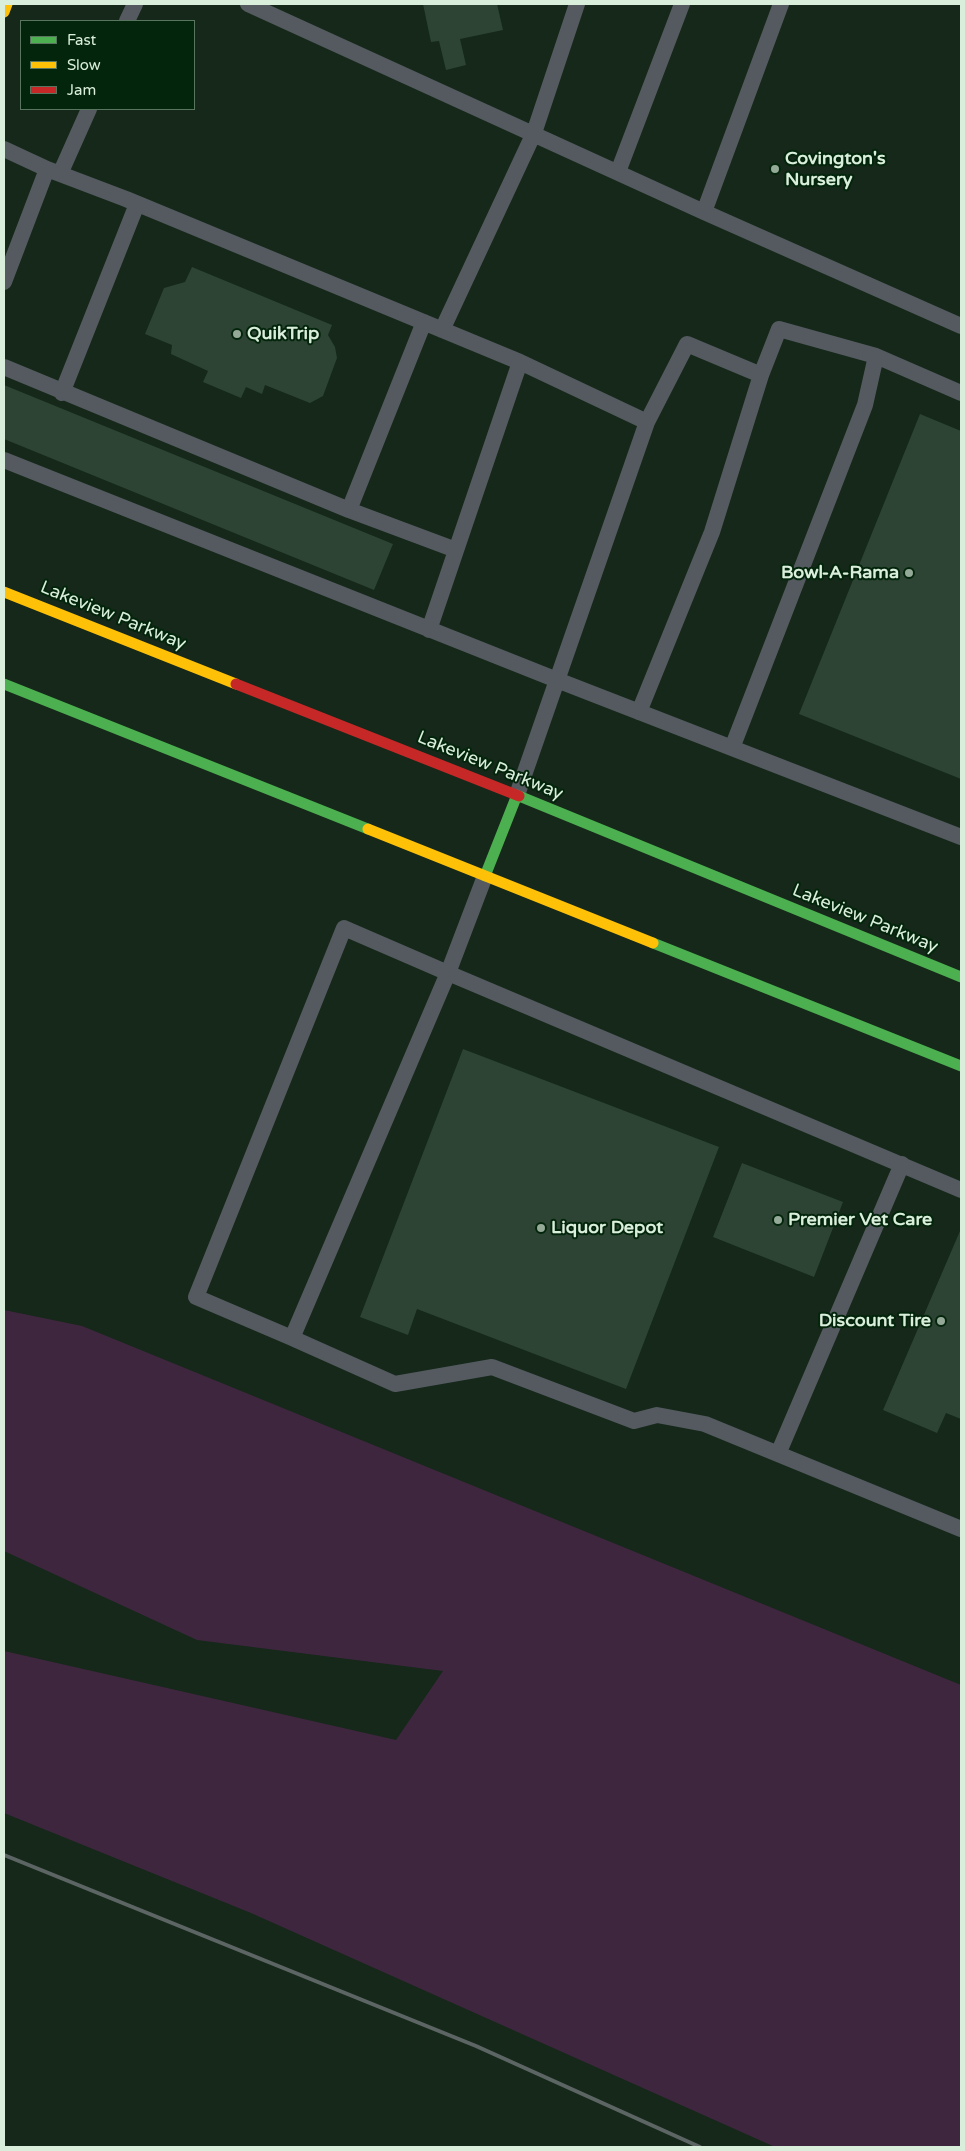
<!DOCTYPE html>
<html>
<head>
<meta charset="utf-8">
<style>
	body { margin:0 }
	#map { position:relative; width:965px; height:2151px; overflow:hidden; background:#152819; font-family:"Varela Round",sans-serif }
	canvas { display:block }
	.frame { position:absolute; inset:0; border:5px solid #daeedc; pointer-events:none }
	.legend { position:absolute; left:20px; top:20px; width:175px; height:90px; box-sizing:border-box; background:#03250b; border:1px solid #59755f; margin:0; padding:6px 9px; list-style:none; font-size:15px; color:#daeedc }
	.legend li { display:flex; align-items:center; gap:10px; height:25px }
	.legend b { width:25px; border:1px solid #59755f }
</style>
</head>
<body>
<div id="map">
<canvas width="965" height="2151"></canvas>
<div class="frame"></div>
<ul class="legend">
<li><b style="height:6px;background:#4caf50"></b>Fast</li>
<li><b style="height:6px;background:#ffc107"></b>Slow</li>
<li><b style="height:6px;background:#c62828"></b>Jam</li>
</ul>
</div>
<script>
const ctx = document.querySelector('canvas').getContext('2d');
ctx.lineJoin = 'round';
function paint(path, color) { ctx.fillStyle = color; ctx.fill(path, 'evenodd'); }
function stroke(path, color, width, dash) { ctx.strokeStyle = color; ctx.lineWidth = width; ctx.lineCap = dash ? 'butt' : 'round'; ctx.setLineDash(dash || []); ctx.stroke(path); }
function write(font, color, halo, rows, align = 'center') {
  ctx.font = font + ' "Varela Round",sans-serif'; ctx.lineWidth = 4; ctx.setLineDash([]); ctx.textBaseline = 'middle'; ctx.strokeStyle = halo; ctx.fillStyle = color; for (const [text, x, y, turn = 0] of rows) {
    ctx.save(); ctx.translate(x, y); ctx.rotate((+turn || 0) * Math.PI / 180); ctx.textAlign = isNaN(turn) ? turn : align; if (halo) ctx.strokeText(text, 0, 0); ctx.fillText(text, 0, 0); ctx.restore();
  }
}
paint(new Path2D(`
	M 4,1310 L 82,1326 L 961,1685 L 961,2147 L 775,2147 L 251,1913 L 4,1813 L 4,1651 L 396,1740 L 443,1671 L 197,1640 L 4,1551 Z`), '#3f263f');
paint(new Path2D(`
	M 423,4 L 497,4 L 503,30 L 460,39 L 466,65 L 446,70 L 439,41 L 431,42 Z
	M 192,267 L 332,325 L 328,335 L 335,347 L 337,358 L 323,396 L 310,403 L 265,385 L 262,394 L 246,387 L 241,398 L 203,382 L 208,371 L 171,354 L 172,345 L 145,334 L 164,288 L 185,282 Z
	M 4,385 L 393,544 L 374,590 L 4,439 Z
	M 920,414 L 961,431 L 961,779 L 799,714 Z
	M 463,1049 L 719,1147 L 626,1389 L 417,1309 L 408,1335 L 360,1317 Z
	M 742,1163 L 843,1202 L 814,1277 L 713,1237 Z
	M 960,1231 L 961,1232 L 961,1419 L 946,1413 L 937,1433 L 883,1410 Z`), '#2d4434');
stroke(new Path2D(`
	M 248,4 L 704,212 L 961,326
	M 127,21 L 135,4
	M 4,149 L 47,169 L 126,199 L 520,362 L 647,422 L 687,344 L 761,375 L 779,329 L 876,356 L 961,393
	M 618,172 L 682,4
	M 60,174 L 89,109
	M 704,212 L 781,4
	M 4,282 L 47,169
	M 442,330 L 534,133 L 577,4
	M 4,367 L 349,510 L 456,550
	M 62,393 L 137,204
	M 4,460 L 557,680 L 961,837
	M 349,510 L 424,322
	M 429,630 L 520,362
	M 639,712 L 712,532 L 761,375
	M 732,748 L 865,405 L 876,356
	M 517,795 L 647,422
	M 485,876 L 448,973 L 961,1190
	M 292,1338 L 196,1297 L 344,928 L 448,973 L 292,1338 L 395,1384 L 492,1367 L 634,1421 L 657,1415 L 705,1424 L 961,1529
	M 778,1454 L 902,1164`), '#545a60', 16);
stroke(new Path2D(`
	M 4,684 L 368,829
	M 519,796 L 961,977
	M 485,876 L 517,795
	M 653,943 L 961,1066`), '#4caf50', 11);
stroke(new Path2D(`
	M 4,12 L 7,4
	M 4,592 L 236,684
	M 368,829 L 653,943`), '#ffc107', 11);
stroke(new Path2D(`
	M 236,684 L 519,796`), '#c62828', 11);
stroke(new Path2D(`
	M 4,1855 L 476,2046 L 700,2147`), '#5c6564', 4);
for (const [x, y, r, color] of [
	[775,169,5,"#95a998"],
	[237,334,5,"#95a998"],
	[909,573,5,"#95a998"],
	[778,1220,5,"#95a998"],
	[541,1228,5,"#95a998"],
	[941,1321,5,"#95a998"]
]) { const dot = new Path2D(); dot.arc(x, y, r, 0, 2 * Math.PI); ctx.fillStyle = color; ctx.fill(dot); stroke(dot, '#03250b', 2); }
write('bold 18px', '#daeedc', '#03250b', [
	["Covington's",785,159],
	["Nursery",785,180],
	["QuikTrip",247,334],
	["Bowl-A-Rama",899,573,"right"],
	["Premier Vet Care",788,1220],
	["Liquor Depot",551,1228],
	["Discount Tire",931,1321,"right"]
], 'left');
write('18px', '#daeedc', '#03250b', [
	["Lakeview Parkway",113,616,22],
	["Lakeview Parkway",490,766,22],
	["Lakeview Parkway",865,919,22]
]);
</script>
</body>
</html>
